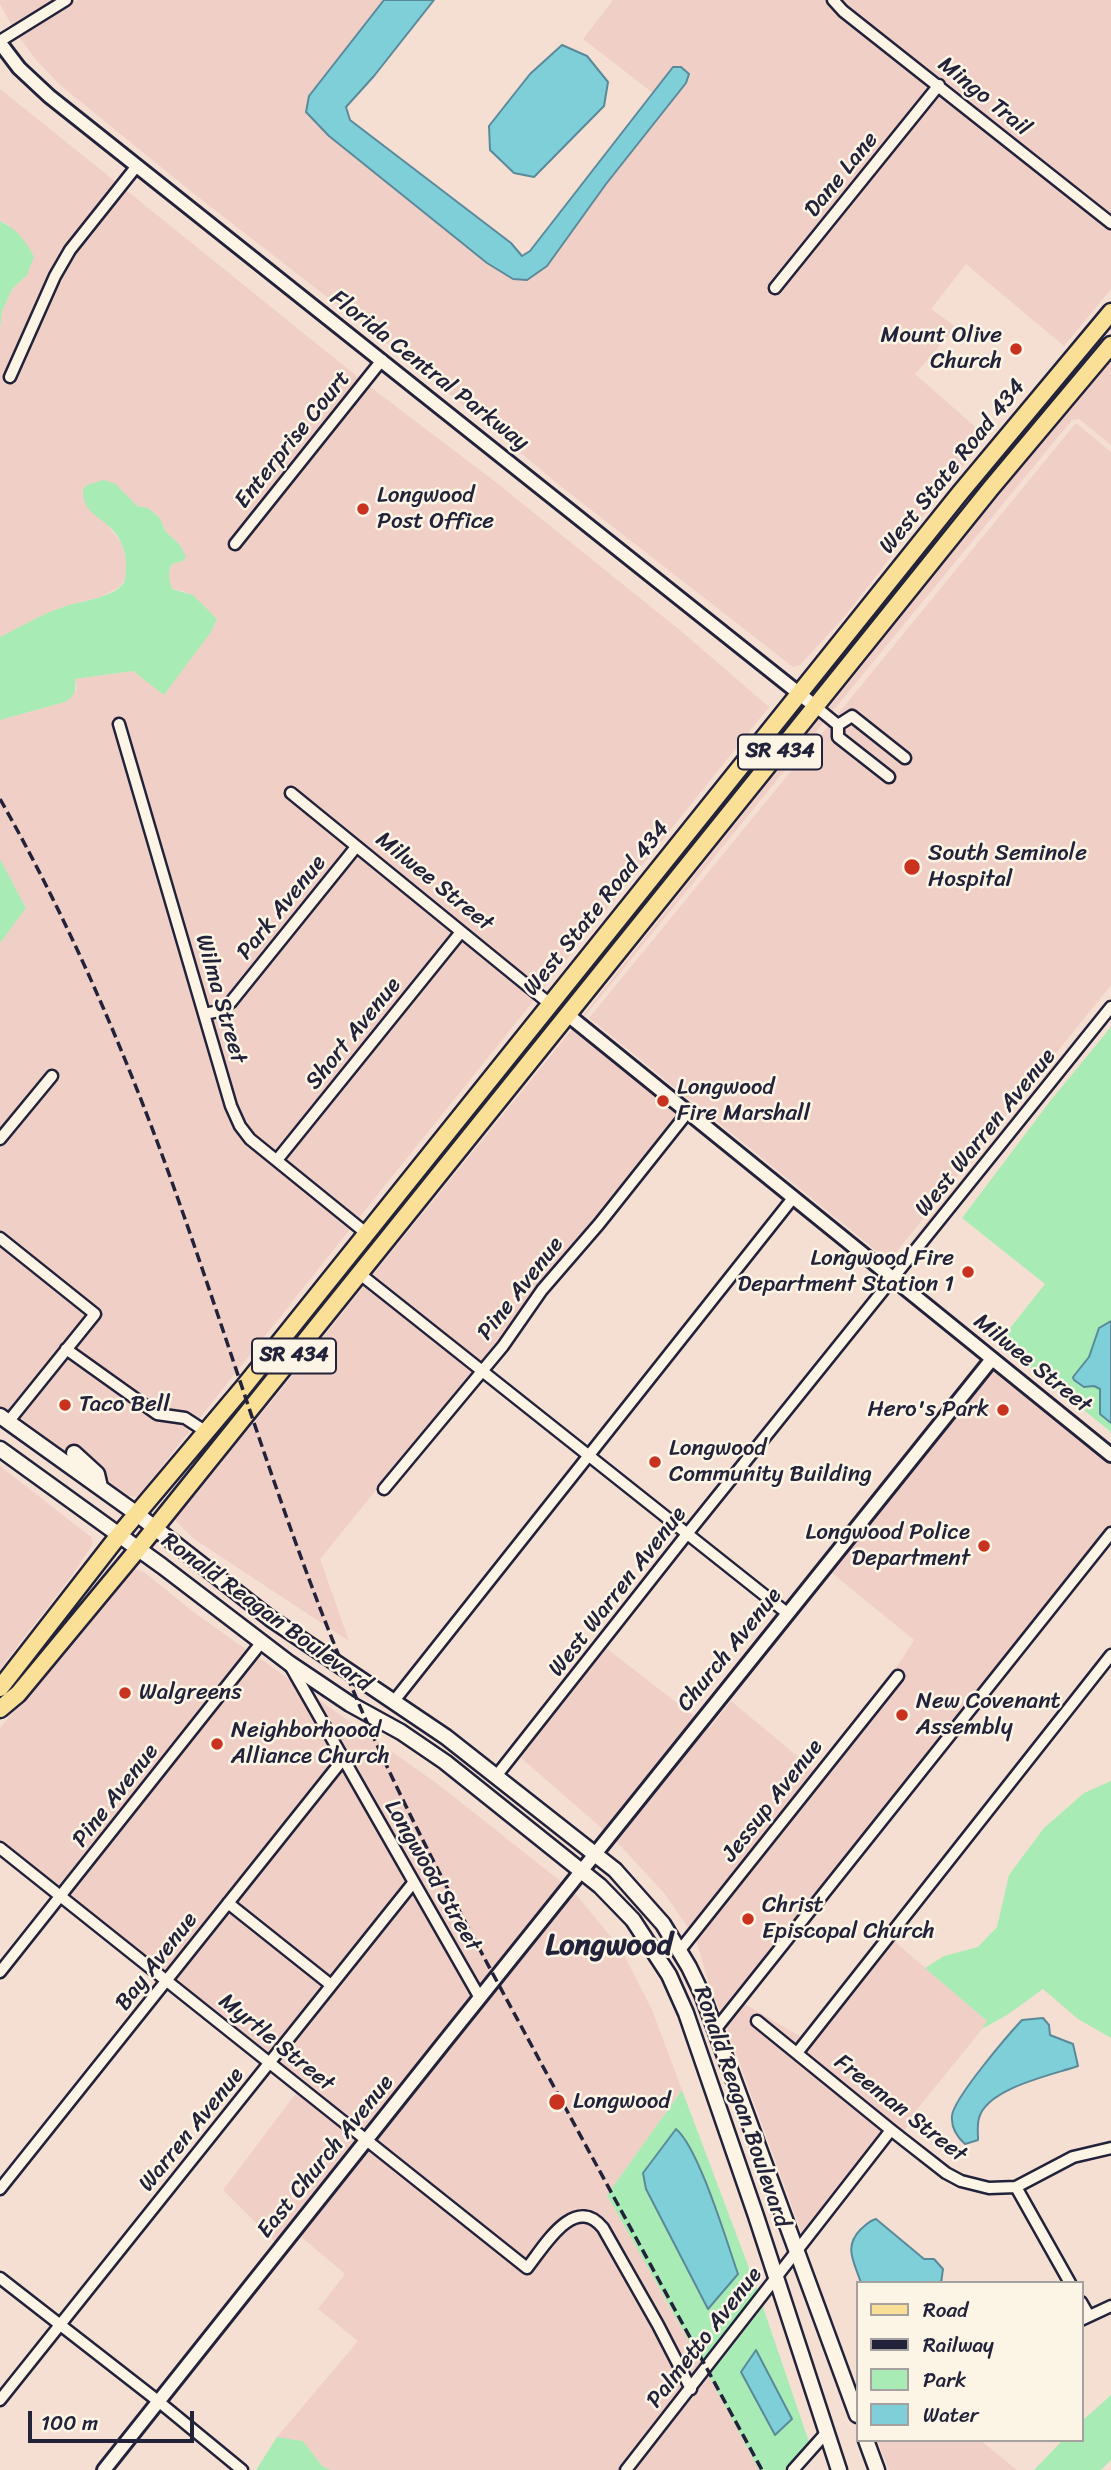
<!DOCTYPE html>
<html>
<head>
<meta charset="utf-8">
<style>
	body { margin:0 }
	#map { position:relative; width:1111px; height:2470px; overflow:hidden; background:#f5dfd3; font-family:Sriracha,sans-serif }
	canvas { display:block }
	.legend { position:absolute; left:856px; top:2281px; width:228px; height:161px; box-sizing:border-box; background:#fcf5e5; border:2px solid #a5a1a1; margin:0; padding:9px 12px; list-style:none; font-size:21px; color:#22223b }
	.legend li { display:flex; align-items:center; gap:14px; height:35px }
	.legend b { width:35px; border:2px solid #a5a1a1 }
	.scale { position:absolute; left:28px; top:2411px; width:166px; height:32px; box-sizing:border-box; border:4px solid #22223b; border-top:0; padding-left:9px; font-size:21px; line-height:24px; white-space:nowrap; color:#22223b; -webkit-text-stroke:5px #fcf5e5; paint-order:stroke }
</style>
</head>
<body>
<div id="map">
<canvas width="1111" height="2470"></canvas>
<ul class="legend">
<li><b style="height:9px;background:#fadf96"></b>Road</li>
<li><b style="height:9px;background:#22223b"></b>Railway</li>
<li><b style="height:19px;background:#a9ebb4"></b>Park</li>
<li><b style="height:19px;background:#7fcfd9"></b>Water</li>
</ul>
<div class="scale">100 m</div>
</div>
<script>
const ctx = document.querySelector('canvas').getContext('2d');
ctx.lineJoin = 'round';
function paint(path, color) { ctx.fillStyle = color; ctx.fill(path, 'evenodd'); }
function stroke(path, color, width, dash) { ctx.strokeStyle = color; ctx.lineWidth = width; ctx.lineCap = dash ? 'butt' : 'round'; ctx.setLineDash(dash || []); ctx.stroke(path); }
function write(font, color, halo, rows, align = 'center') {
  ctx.font = font + ' Sriracha,sans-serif'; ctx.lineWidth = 5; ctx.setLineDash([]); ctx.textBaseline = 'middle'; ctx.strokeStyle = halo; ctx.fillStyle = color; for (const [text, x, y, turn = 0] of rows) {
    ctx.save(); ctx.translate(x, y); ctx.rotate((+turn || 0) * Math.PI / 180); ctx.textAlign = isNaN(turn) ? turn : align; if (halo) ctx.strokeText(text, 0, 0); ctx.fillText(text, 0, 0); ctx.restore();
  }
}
paint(new Path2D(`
	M 0,0 L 55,0 L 12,26 L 0,4 Z
	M 77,0 L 384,0 L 309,96 L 306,112 L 329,136 L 487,263 L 547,266 L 606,184 L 686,83 L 688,73 L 673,67 L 653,93 L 583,39 L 613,0 L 826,0 L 840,16 L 930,86 L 767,289 L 777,296 L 941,94 L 1111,230 L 1111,289 L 1064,346 L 966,264 L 931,309 L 956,327 L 915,374 L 987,437 L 936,499 L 845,616 L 800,665 L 793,667 L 563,488 L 407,359 L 193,193 L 60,85 L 37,61 L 19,37 Z
	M 841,0 L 1111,0 L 1111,216 L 847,7 Z
	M 0,89 L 116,182 L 65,246 L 50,273 L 2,379 L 13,385 L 61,279 L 76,253 L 126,190 L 359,378 L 227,545 L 237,552 L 369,386 L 493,480 L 681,631 L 769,707 L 542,990 L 289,785 L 283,793 L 348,847 L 226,998 L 216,1005 L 208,1007 L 123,718 L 112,719 L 196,1010 L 227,1112 L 234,1128 L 247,1144 L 351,1228 L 198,1420 L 185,1412 L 158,1408 L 74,1349 L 103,1313 L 0,1231 L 0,1149 L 61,1076 L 51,1068 L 0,1129 L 0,943 L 26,908 L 0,859 L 0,720 L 65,702 L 77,689 L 75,679 L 133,671 L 164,694 L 211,632 L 217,619 L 184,591 L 172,589 L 168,578 L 170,568 L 172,564 L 183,561 L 180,545 L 166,532 L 159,517 L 148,508 L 137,506 L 116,484 L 109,527 L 122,544 L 126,560 L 126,578 L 119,587 L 101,597 L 62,607 L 0,637 L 0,330 L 2,311 L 12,289 L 27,275 L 9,225 L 0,221 Z
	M 1111,357 L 1111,445 L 1079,419 L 1072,420 L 832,712 L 828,709 L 1019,468 Z
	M 1076,423 L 1111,452 L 1111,985 L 889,1261 L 589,1018 Z
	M 820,717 L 825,721 L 584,1017 L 586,1022 L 886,1265 L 891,1266 L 1111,994 L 891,1271 L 581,1018 Z
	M 358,855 L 453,932 L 276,1152 L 255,1135 L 245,1123 L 239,1109 L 212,1019 L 223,1016 L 236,1006 Z
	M 463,940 L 535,999 L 358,1219 L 286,1160 Z
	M 574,1027 L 679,1112 L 594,1220 L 551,1268 L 481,1362 L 372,1276 Z
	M 0,1245 L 86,1314 L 7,1413 L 0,1408 Z
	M 365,1285 L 473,1371 L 320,1559 L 349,1641 L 194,1539 L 173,1518 L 271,1402 Z
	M 67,1358 L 153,1419 L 183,1424 L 191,1429 L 138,1497 L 122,1495 L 105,1483 L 78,1446 L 67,1449 L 71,1459 L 18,1421 Z
	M 994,1368 L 1111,1462 L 1111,1523 L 721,2012 L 711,1991 L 696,1940 L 906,1676 L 896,1668 L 914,1640 L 832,1573 Z
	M 0,1466 L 91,1537 L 93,1544 L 71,1577 L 0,1669 Z
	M 1111,1544 L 745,2004 L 801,2037 L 796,2044 L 755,2012 L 748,2021 L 882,2130 L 802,2234 L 726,2026 Z
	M 136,1569 L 144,1572 L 192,1611 L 247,1650 L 59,1889 L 0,1841 L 0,1728 L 124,1577 Z
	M 606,1648 L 695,1717 L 605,1831 L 520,1757 Z
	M 258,1657 L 293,1682 L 337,1757 L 165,1973 L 69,1897 Z
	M 315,1697 L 439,1785 L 564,1884 L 480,1987 L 418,1880 L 352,1758 L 335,1734 Z
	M 731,1701 L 814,1770 L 689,1929 L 664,1893 L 615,1840 L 705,1725 L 710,1728 Z
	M 343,1769 L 406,1882 L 330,1977 L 236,1903 Z
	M 574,1892 L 621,1949 L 652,2010 L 682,2090 L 607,2195 L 702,2364 L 691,2378 L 663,2322 L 609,2226 L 597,2215 L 583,2210 L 563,2215 L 525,2260 L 375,2140 Z
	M 413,1894 L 472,1997 L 364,2132 L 279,2062 Z
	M 229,1912 L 323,1986 L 269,2054 L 176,1981 Z
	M 894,1941 L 988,2022 L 914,2113 L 915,2115 L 903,2133 L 806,2052 Z
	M 297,2092 L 357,2141 L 276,2243 L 223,2190 Z
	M 368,2149 L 528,2276 L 570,2227 L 584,2222 L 598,2231 L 653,2327 L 683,2388 L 618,2470 L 331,2470 L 322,2466 L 303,2441 L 277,2437 L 358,2341 L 318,2309 L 345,2274 L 299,2235 Z
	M 709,2376 L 759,2470 L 635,2470 L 695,2394 L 699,2393 L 698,2391 Z
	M 877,2440 L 980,2440 L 1017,2470 L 889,2470 Z`), '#f0cfc6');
paint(new Path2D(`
	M 0,221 C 17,229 26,241 34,257 L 27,275 L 12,289 L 2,311 L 0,330 Z
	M 103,480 L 116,484 L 137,506 L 148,508 L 159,517 L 166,532 L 180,545 L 186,557 L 183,561 L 172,564 C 167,573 169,580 172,589 L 193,595 L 217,619 L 211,632 L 164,695 L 133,671 L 75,679 C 76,690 76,695 65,702 L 0,720 L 0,637 C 21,627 41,614 63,607 C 79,601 118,598 125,580 C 126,577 126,568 126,564 C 126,554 122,542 116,534 C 103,516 82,515 83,489 L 87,485 Z
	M 0,859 L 26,908 L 0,943 Z
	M 1111,1027 L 1111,1432 L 999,1342 L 1045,1284 L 962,1218 L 1051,1100 Z
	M 1111,1781 L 1111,2038 L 1078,2019 L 1043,1989 L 1007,2015 L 982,2029 L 987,2021 L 925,1968 L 944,1956 L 978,1947 L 997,1927 L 1009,1875 L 1044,1828 L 1084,1793 Z
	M 682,2090 L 758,2292 L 702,2364 L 607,2195 ZM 683,2135 L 697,2162 L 738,2274 L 709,2309 L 646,2189 Z
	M 763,2307 L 809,2442 L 784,2470 L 759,2470 L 709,2376 Z
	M 1111,2395 L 1111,2460 L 1101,2470 L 1034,2470 L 1063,2440 L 1081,2440 L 1081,2422 Z
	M 277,2437 L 303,2441 L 322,2466 L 331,2470 L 256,2470 Z`), '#a9ebb4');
const water = new Path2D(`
	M 384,0 L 434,0 L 374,76 L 346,107 L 350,120 L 511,243 L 522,256 L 530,251 L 673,67 L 681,67 L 689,74 L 686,83 L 606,184 L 547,266 L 527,280 L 513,279 L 487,263 L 329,136 L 306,112 L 309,96 Z
	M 562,45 L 587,56 L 608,82 L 604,106 L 534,177 L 514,173 L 490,150 L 489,126 L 530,74 Z
	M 1111,1321 L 1111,1423 L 1100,1414 L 1100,1389 L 1094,1386 L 1084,1387 L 1074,1380 L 1073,1377 L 1089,1357 L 1099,1328 Z
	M 1043,2018 L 1049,2025 L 1050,2035 L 1073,2044 L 1078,2066 C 1052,2075 987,2088 979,2118 C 977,2125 978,2133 978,2140 L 965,2144 C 957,2137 951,2128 952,2116 C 953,2099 1008,2035 1022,2020 Z
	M 676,2129 C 699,2148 727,2243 738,2274 L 708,2309 L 646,2189 L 643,2173 Z
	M 876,2219 L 924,2259 L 934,2259 L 943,2269 L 941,2283 L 861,2283 C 854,2261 843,2247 861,2229 C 867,2224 869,2221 876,2219 Z
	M 756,2350 L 792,2419 L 775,2435 L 741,2372 Z`);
paint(water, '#7fcfd9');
stroke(water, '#5a8a9a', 2);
const minor = new Path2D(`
	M 833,0 L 843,11 L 1111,223
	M 0,41 L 66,0
	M 775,288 L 939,85
	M 10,377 L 55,276 L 70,250 L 136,167
	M 235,544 L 382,360
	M 816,707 L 838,725
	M 119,724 L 231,1106 L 240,1126 L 250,1139 L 366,1233
	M 838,725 L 852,716 L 905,758
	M 838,725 L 838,737 L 889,777
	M 291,793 L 550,1004
	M 204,1014 L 219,1011 L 231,1002 L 356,847
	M 0,1139 L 52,1076
	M 277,1160 L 461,932
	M 0,1238 L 95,1314 L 8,1422
	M 360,1274 L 787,1613
	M 66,1349 L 157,1414 L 185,1418 L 205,1431
	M 384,1489 L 503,1346 L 542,1290 L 599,1224 L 688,1112
	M 291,1667 L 480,1998
	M 394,1701 L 793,1198
	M 497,1775 L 687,1534 L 1111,1007
	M 0,1848 L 527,2268 C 544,2247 574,2193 603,2228 L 658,2325 L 691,2389
	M 228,1903 L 331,1985
	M 680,1950 L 898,1676
	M 0,1972 L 261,1643
	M 757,2021 L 891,2130 L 946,2173 L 961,2181 L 989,2188 L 1016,2187 L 1073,2157 L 1111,2148
	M 715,2030 L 1111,1533
	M 797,2053 L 1111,1655
	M 1016,2187 L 1070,2283
	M 0,2189 L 344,1758
	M 0,2278 L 158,2401 L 242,2470
	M 1081,2302 L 1089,2316
	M 1081,2320 L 1111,2306
	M 0,2400 L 413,1883
	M 626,2470 L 891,2130
	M 793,2470 L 826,2433`);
const tertiary = new Path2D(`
	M 0,43 L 19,68 L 49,96 L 816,707
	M 568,1015 L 1111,1455
	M 104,2470 C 399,2099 694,1727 992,1359`);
const secondary = new Path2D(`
	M 0,1416 L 137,1514 L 271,1619 L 446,1737 L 615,1870 L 663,1924 L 689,1967 L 702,1994 L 857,2415
	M 0,1449 L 162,1566 L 289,1663 L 350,1704 L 401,1732 L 445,1762 L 600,1886 L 633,1920 L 669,1975 L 686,2013 L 756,2216 L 839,2470
	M 74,1453 L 97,1474 L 100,1487
	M 866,2440 L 877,2470`);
const primary = new Path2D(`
	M 0,1688 L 119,1535 L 242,1389 L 960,493 L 1111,312
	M 0,1709 L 18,1694 L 138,1549 L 991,488 L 1111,345`);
stroke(minor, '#22223b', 15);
stroke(tertiary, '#22223b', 18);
stroke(secondary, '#22223b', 19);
stroke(primary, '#22223b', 21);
stroke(minor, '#fcf5e5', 10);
stroke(tertiary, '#fcf5e5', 12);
stroke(secondary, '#fcf5e5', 14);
stroke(primary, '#fadf96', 16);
stroke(new Path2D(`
	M 0,799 C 64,912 116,1031 161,1152 C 224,1323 274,1498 343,1666 C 399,1804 471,1933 541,2063 C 615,2199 688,2334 762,2470`), '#22223b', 3.5, [10, 5]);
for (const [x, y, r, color] of [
	[1016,349,7,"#c8321e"],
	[363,509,7,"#c8321e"],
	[912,867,9,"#c8321e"],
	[663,1101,7,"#c8321e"],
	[968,1272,7,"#c8321e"],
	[65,1405,7,"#c8321e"],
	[1003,1410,7,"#c8321e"],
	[655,1462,7,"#c8321e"],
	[984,1546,7,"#c8321e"],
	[125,1693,7,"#c8321e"],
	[902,1715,7,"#c8321e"],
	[217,1744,7,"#c8321e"],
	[748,1919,7,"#c8321e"],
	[557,2102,9,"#c8321e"]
]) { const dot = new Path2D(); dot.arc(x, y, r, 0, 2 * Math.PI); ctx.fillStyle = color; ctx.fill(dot); stroke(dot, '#fcf5e5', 2.5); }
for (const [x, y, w] of [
	[780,752,84],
	[294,1356,84]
]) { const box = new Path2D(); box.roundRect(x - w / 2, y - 17.5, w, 35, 5); ctx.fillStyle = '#fcf5e5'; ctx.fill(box); stroke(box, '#22223b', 2); }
write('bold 21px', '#22223b', null, [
	["SR 434",780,752],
	["SR 434",294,1356]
]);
write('23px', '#22223b', '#fcf5e5', [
	["Mingo Trail",984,97,39],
	["Dane Lane",842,175,-51],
	["Florida Central Parkway",429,371,38],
	["Enterprise Court",293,440,-51],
	["West State Road 434",953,467,-51],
	["Milwee Street",434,882,39],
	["Park Avenue",282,908,-51],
	["West State Road 434",597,909,-51],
	["Wilma Street",220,999,74],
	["Short Avenue",354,1034,-51],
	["West Warren Avenue",986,1133,-51],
	["Pine Avenue",521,1289,-52],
	["Milwee Street",1032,1364,39],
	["West Warren Avenue",618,1592,-52],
	["Ronald Reagan Boulevard",266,1613,36],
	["Church Avenue",730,1650,-51],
	["Pine Avenue",116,1796,-52],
	["Jessup Avenue",773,1801,-52],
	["Longwood Street",432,1876,60],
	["Bay Avenue",157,1962,-52],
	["Myrtle Street",276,2043,39],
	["Ronald Reagan Boulevard",741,2107,71],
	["Freeman Street",900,2109,38],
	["Warren Avenue",192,2130,-51],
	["East Church Avenue",326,2157,-51],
	["Palmetto Avenue",705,2338,-52]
]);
write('23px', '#22223b', '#fcf5e5', [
	["Mount Olive",1002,336,"right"],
	["Church",1002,362,"right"],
	["Longwood",377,496],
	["Post Office",377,522],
	["South Seminole",928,854],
	["Hospital",928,880],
	["Longwood",677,1088],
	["Fire Marshall",677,1114],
	["Longwood Fire",954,1259,"right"],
	["Department Station 1",954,1285,"right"],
	["Taco Bell",79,1405],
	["Hero's Park",989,1410,"right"],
	["Longwood",669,1449],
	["Community Building",669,1475],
	["Longwood Police",970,1533,"right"],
	["Department",970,1559,"right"],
	["Walgreens",139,1693],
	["New Covenant",916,1702],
	["Assembly",916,1728],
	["Neighborhoood",231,1731],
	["Alliance Church",231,1757],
	["Christ",762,1906],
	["Episcopal Church",762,1932],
	["Longwood",573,2102]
], 'left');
write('bold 30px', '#22223b', '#fcf5e5', [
	["Longwood",609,1946]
]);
</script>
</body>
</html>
